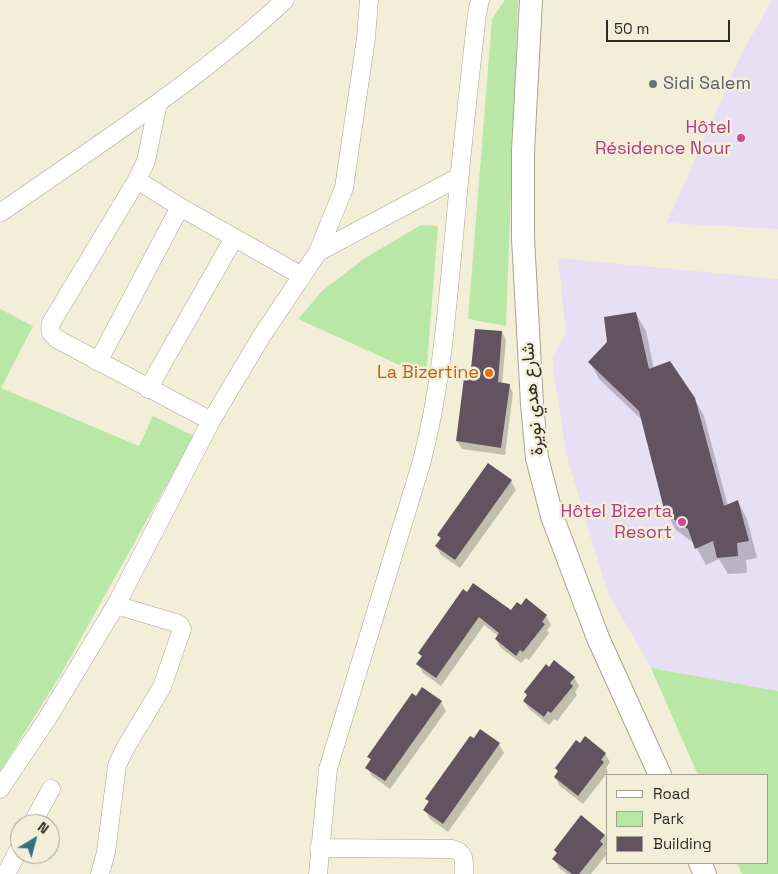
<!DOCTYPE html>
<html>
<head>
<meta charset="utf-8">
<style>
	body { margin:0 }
	#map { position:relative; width:778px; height:874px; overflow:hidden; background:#f3eed8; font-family:"Space Grotesk",sans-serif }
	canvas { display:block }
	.legend { position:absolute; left:606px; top:774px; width:162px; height:90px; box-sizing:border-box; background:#f3eed8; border:1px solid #a4a090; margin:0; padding:6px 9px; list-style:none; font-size:15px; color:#2d2b23 }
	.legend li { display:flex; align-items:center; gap:10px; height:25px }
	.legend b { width:25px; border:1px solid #a4a090 }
	.north { position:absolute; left:10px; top:814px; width:50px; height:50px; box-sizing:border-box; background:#f3eed8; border:1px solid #a4a090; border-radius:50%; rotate:37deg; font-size:14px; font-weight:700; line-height:20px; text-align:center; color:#2d2b23 }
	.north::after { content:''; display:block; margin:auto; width:18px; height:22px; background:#2f7083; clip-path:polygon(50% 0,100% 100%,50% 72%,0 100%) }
	.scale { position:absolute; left:606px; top:20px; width:124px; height:22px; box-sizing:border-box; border:2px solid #2d2b23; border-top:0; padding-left:6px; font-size:15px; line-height:18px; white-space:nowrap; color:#2d2b23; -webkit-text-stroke:4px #f3eed8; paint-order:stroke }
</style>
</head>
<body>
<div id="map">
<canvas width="778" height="874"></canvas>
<ul class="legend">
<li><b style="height:6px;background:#fff"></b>Road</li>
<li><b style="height:14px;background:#b9e7a6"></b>Park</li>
<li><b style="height:14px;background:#635360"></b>Building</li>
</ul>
<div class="north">N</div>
<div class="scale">50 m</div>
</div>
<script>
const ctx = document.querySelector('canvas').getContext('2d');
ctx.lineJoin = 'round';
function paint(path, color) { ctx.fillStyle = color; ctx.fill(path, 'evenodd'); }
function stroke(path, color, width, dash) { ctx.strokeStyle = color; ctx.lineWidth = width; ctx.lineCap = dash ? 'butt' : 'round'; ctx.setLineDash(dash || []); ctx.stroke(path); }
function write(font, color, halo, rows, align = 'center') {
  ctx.font = font + ' "Space Grotesk",Vazirmatn,sans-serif'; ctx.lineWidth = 5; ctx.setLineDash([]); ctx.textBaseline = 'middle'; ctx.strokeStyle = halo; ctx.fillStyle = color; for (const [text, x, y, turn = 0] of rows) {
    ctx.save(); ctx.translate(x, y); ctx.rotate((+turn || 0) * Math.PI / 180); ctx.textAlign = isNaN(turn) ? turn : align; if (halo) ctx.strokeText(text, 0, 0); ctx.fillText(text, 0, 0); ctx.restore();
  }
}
paint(new Path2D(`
	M 772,0 L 778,0 L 778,229 L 667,223 L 742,53 Z
	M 558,258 L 778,279 L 778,691 L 651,668 L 607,591 L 566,453 L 552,359 L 566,332 Z`), '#e7dff4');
paint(new Path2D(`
	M 505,0 L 518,0 L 506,326 L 468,319 L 492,19 Z
	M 421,225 L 438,226 L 426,377 L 298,319 L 322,291 L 365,258 Z
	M 0,309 L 33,326 L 1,388 L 139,446 L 153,416 L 194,436 L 61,674 L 0,772 Z
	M 651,668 L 778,691 L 778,874 L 742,874 L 737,863 L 767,863 L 767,775 L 698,775 Z`), '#b9e7a6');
paint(new Path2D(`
	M 636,314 L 646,331 L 654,369 L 694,398 L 704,416 L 728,506 L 738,502 L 747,519 L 757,558 L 746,560 L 747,573 L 728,574 L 719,559 L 706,565 L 694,543 L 676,530 L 666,512 L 643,421 L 599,379 L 590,362 Z
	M 502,332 L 506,340 L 502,384 L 509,385 L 513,393 L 505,455 L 462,449 L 457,441 L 471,380 Z
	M 511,481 L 516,490 L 460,568 L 441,555 L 436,546 L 441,540 L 438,535 Z
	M 511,612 L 546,616 L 551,625 L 547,630 L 549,633 L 529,660 L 526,658 L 521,663 L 501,648 L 496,639 L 498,636 L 484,625 L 441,686 L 423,673 L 418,664 L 422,657 L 420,653 L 447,614 Z
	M 574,677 L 579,686 L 575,692 L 577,695 L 557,721 L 554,719 L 549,725 L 529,709 L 524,701 Z
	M 441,702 L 446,711 L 390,789 L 372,776 L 367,768 L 371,761 L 369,757 Z
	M 499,744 L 504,753 L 448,832 L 430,819 L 425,810 L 429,803 L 427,799 Z
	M 605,754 L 610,762 L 606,768 L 608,772 L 583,804 L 560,786 L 555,777 L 559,772 L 556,768 Z
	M 604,835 L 607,839 L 607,848 L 605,850 L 607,854 L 591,874 L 567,874 L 559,868 L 554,859 Z`), '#0003');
paint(new Path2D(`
	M 636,312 L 649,369 L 670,361 L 695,398 L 724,506 L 738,500 L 749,541 L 737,543 L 738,556 L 717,558 L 713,541 L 695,549 L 688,529 L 665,513 L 639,411 L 588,362 L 607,342 L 604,317 Z
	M 475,329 L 502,331 L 498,382 L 510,384 L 501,448 L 456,441 L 464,378 L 470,379 Z
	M 488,463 L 512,480 L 455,560 L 435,546 L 441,538 L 437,535 Z
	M 473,583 L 511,610 L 517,602 L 521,605 L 526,598 L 547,615 L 542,622 L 545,624 L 523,652 L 520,650 L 516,656 L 495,639 L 499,633 L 479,617 L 436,678 L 416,664 L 422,656 L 418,653 L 463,589 L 467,592 Z
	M 554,660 L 575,677 L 570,683 L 573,686 L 551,713 L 548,711 L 544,717 L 523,701 L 527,695 L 524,692 L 546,664 L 549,667 Z
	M 422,687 L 442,701 L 385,781 L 365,768 L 371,759 L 367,757 L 412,693 L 416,696 Z
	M 480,729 L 500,743 L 443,824 L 423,810 L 429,801 L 425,799 L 470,736 L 474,738 Z
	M 585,736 L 606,753 L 601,760 L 604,762 L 578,796 L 554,777 L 558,771 L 555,768 L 576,740 L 580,743 Z
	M 581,815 L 605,835 L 600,841 L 603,844 L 579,874 L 572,874 L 552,859 L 557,853 L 554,850 Z`), '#635360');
const minor = new Path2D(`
	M 158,103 L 146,161 L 137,180 L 51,323 C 49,331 51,334 57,339 L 211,421
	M 137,180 L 180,207 L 302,276
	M 0,213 C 97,145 198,81 285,0
	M 318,252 L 459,177
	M 98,362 L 180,207
	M 148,389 L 234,238
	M 0,789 L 47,719 L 116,605 L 211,421 L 261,337 L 318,252 L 344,188 L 366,38 L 369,0
	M 32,824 L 51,789
	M 319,848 L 452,849 C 466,852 464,862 464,874
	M 6,874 L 20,847
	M 100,874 L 106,852 L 117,766 L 123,752 L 162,687 L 182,629 L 180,625 L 176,623 L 116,605
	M 318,874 L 328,769 L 421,464 C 442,386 447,306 455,226 C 461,155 469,85 477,14 L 480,0`);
const major = new Path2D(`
	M 531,0 L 523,151 L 523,238 L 532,404 L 537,458 L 552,516 L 598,638 L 660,775
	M 700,863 L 705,874`);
stroke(minor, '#a9a490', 19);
stroke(major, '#a9a490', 24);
stroke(minor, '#fff', 18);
stroke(major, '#fff', 22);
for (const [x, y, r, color] of [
	[653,84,5,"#6b7280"],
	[741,138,5,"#d1479c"],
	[489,373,5,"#e8710a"],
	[682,522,5,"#d1479c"]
]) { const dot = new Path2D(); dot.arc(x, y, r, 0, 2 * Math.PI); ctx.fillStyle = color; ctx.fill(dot); stroke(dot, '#f3eed8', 2); }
write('18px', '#5b616d', '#f3eed8', [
	["Sidi Salem",663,84]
], 'left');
write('18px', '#b23c85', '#f3eed8', [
	["Hôtel",731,128],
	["Résidence Nour",731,149],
	["Hôtel Bizerta",672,512],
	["Resort",672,533]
], 'right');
write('18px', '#c56008', '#f3eed8', [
	["La Bizertine",479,373]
], 'right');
write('18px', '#2d2b23', '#f3eed8', [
	["شارع هدي نويرة",533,399,-95]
]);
</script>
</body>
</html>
